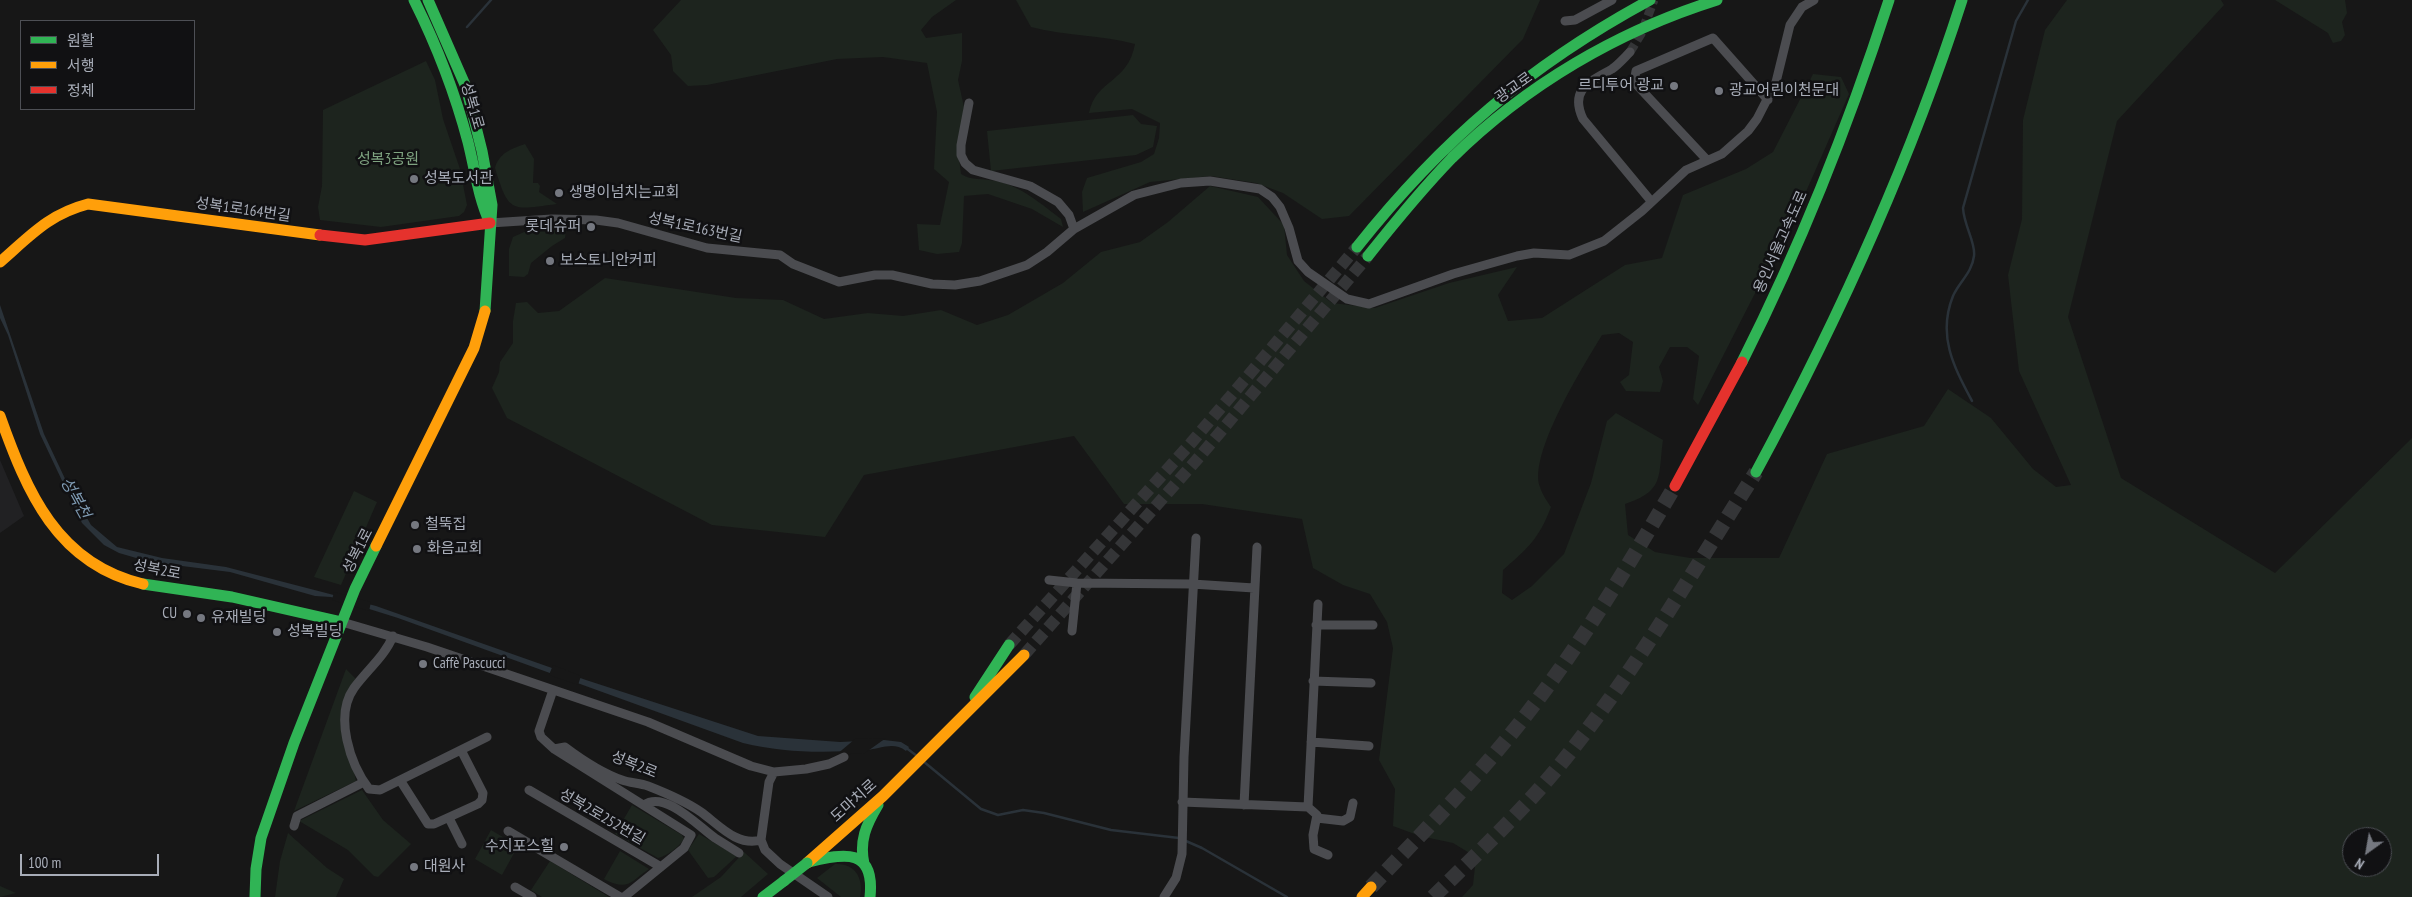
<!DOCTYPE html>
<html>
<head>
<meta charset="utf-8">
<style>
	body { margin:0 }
	#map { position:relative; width:2412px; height:897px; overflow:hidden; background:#171717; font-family:"PT Sans Narrow","Noto Sans KR",sans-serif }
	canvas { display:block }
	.legend { position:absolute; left:20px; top:20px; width:175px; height:90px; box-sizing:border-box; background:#111113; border:1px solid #4d4f55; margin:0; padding:6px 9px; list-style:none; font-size:15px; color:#a8adb8 }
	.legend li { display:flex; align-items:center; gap:10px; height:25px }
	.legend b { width:25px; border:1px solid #4d4f55 }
	.north { position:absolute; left:2342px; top:827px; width:50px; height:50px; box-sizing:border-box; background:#111113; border:1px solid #4d4f55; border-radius:50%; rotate:212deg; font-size:14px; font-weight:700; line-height:20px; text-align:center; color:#a8adb8 }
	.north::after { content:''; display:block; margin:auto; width:18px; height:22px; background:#757880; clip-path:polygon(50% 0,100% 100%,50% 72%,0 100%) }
	.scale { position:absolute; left:20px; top:854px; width:139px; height:22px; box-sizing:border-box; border:2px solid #a8adb8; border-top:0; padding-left:6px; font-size:15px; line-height:18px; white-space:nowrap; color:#a8adb8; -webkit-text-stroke:4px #111113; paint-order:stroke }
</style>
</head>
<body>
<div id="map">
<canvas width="2412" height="897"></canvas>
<ul class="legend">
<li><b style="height:6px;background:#30b455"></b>원활</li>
<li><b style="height:6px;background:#ff9f0a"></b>서행</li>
<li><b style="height:6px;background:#e5322d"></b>정체</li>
</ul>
<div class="north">N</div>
<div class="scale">100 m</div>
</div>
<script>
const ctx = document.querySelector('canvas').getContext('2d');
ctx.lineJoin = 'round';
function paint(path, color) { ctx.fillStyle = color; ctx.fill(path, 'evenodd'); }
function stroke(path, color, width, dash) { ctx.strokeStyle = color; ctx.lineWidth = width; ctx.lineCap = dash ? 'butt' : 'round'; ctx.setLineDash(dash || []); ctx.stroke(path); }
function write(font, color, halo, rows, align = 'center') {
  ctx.font = font + ' "PT Sans Narrow","Noto Sans KR",sans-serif'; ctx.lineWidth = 5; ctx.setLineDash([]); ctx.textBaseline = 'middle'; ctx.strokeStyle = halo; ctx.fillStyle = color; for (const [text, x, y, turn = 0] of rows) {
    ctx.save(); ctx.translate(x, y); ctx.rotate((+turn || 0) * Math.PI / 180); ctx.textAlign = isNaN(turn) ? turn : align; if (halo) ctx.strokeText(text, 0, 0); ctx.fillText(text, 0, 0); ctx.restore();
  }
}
paint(new Path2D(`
	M 0,460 L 24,516 L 0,533 Z`), '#212123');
paint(new Path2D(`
	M 681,0 L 956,0 L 932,17 L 921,30 L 926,38 L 962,33 L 962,61 L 958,80 L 964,107 L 958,150 L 961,174 C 972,181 983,178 996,181 C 1019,185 1043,205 1061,219 L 1063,227 L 1032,209 L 988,194 L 964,196 L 962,243 L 959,252 L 937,254 L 919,250 L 917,224 L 940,225 L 949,182 L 934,169 L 937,112 L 927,63 L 883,57 L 837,59 L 707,85 L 688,86 L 673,71 L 671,55 L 653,30 Z
	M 1016,0 L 1540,0 L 1523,39 L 1349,216 L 1322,219 L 1283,193 L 1256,183 L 1211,176 L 1150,182 L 1083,212 L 1082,192 L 1087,178 L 1141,162 L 1154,154 L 1159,138 L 1160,123 L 1132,109 L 1089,113 C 1096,79 1128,83 1135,44 C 1101,35 1066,36 1031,27 Z
	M 2067,0 L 2221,0 L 2224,5 L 2117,121 L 2068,317 L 2121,478 L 2275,573 L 2412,438 L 2412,897 L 1462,897 L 1473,885 L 1476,857 L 1453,843 L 1420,836 L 1393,826 L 1395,789 L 1379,760 L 1393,648 L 1387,622 L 1370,594 L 1343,585 L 1313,568 L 1302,519 L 1202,504 L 1124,504 L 1074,436 L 864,475 L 825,537 L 712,525 L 507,418 L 492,388 L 499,372 L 500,362 L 513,343 L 513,321 L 516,303 L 527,302 L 538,313 L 559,311 L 605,278 L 736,298 L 783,300 L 824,319 L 868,313 L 903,316 L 941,310 L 977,325 L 1008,315 L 1063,283 L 1101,252 L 1140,242 L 1168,222 L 1210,186 L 1258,197 L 1284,225 L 1287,255 L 1304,281 L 1332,303 L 1375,308 L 1449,283 L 1517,267 L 1498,295 L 1508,321 L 1542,318 L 1625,265 L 1662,258 L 1683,195 L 1746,169 L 1773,152 L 1813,74 L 1841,77 L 1849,94 L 1801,203 L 1698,405 L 1693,399 L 1699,356 L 1687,347 L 1670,347 L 1659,367 L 1663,381 L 1660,392 L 1626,391 L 1620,382 L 1629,375 L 1633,342 L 1619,333 L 1602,335 C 1584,365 1528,454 1540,487 C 1542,494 1547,501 1551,507 C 1539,539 1527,549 1503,570 L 1502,593 L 1512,600 L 1532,586 L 1564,554 L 1591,483 L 1607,421 L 1616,413 L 1663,440 C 1658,476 1665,491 1625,504 L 1628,535 L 1655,552 L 1690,558 L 1779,558 L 1827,454 L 1924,426 L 1948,389 L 1991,418 L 2033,469 L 2056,487 L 2071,485 L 2019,371 L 2008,275 L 2022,219 L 2023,120 L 2045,30 ZM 2352,837 L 2382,837 L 2382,867 L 2352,867 Z
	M 2275,0 L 2345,0 L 2347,13 L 2342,22 L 2345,35 L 2341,41 L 2333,43 L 2328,33 Z
	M 426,61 L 435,80 L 443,119 L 460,169 L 467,205 L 464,212 L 459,216 L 381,227 L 320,220 L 318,207 L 322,186 L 323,110 Z
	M 1133,115 L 1141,124 L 1157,126 L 1153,147 L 1136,155 L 991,171 L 987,131 Z
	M 525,144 L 534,159 L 533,183 L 538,183 L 540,186 L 539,192 L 557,204 C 511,210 509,214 495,168 C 499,153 511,149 525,144 Z
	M 563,227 L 566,229 L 565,238 L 552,246 L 531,263 L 528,274 L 524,277 L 509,276 L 509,249 L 513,237 L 531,229 Z
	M 354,491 L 377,502 L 341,585 L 314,577 Z
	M 346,669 L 356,679 L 345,698 L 352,763 L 356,781 L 294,811 Z
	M 362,790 L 383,820 L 411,844 L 378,877 L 374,876 L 348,850 L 299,821 Z
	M 632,805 L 682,835 L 684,839 C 679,847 667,856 658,858 L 615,834 Z
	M 491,830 L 518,846 L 502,875 L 475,859 Z
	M 288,833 L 327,868 L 344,879 L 336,897 L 275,897 L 280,861 Z
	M 699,834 L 737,856 L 714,877 L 708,878 L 688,850 Z
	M 620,851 L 649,869 C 629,883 628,891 604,879 Z
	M 744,852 L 768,874 L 741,897 L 692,897 L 721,877 Z
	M 550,861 L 609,897 L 542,897 L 531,890 Z
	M 835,864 C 855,863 864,878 860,897 L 841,897 L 817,878 Z
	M 0,886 L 16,893 L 0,897 Z`), '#1d241e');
paint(new Path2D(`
	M 0,305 L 44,434 L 67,483 L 91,525 L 117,547 L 162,558 L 226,567 L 376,606 L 586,680 L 758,736 L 840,742 L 884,740 L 901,742 L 909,747 L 906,751 C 893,741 881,749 866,750 C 824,753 784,753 743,743 L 398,618 L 331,597 L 315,596 L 230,572 L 150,562 L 119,553 L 104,545 L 82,523 L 40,434 L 8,335 L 0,318 Z`), '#2a3239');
paint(new Path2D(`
	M 334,592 L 371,602 L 369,611 L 332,600 Z
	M 553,665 L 581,676 L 578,685 L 549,675 Z
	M 886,738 L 865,753 L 836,755 L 855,739 Z`), '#171717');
stroke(new Path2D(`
	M 467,27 L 491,0
	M 1972,401 C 1954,367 1937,336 1953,296 C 1959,282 1972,273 1974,256 C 1976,243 1964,226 1963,208 L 2016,21 L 2028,0
	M 905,747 L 917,756
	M 923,761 L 981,809 L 998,815 L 1023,810 L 1044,813 L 1111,830 L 1179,838 L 1202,848 L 1287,897`), '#2a3239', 2.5);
stroke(new Path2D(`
	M 1630,52 L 1641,34 L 1654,0`), '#343537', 9, [9, 4.5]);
stroke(new Path2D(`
	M 1009,645 L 1191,443 L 1357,247
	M 1024,655 L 1201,455 L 1368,256`), '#343537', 12, [12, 6]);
stroke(new Path2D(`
	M 1371,887 C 1424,831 1479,776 1526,715 C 1582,643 1629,564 1675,486
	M 1433,897 C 1481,850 1530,804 1571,751 C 1640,663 1696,566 1756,472`), '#343537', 15, [15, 8]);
stroke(new Path2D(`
	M 1565,21 L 1575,20 L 1612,0
	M 1630,52 C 1624,58 1619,64 1612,69 C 1590,82 1569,89 1583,119 L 1651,201
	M 969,103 L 961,145 L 961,155 L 965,163 L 973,170 L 1030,186 L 1058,202 L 1069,215 L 1074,229
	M 1707,160 L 1634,82 L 1636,71 L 1713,38 L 1768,100
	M 490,223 L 552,219 L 596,220 L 618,223 L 707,248 L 780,255 L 793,264 L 839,282 L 875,275 L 892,275 L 932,284 L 955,285 L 980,281 L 1027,265 L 1047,252 L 1074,229 L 1134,195 L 1181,183 L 1210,181 L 1260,189 L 1272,197 L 1280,207 L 1289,228 L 1298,261 L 1308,272 L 1347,299 L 1369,304 L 1453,274 L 1517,256 L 1534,253 L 1569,255 L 1604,241 L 1642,211 L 1686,170 L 1722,154 L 1748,131 L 1757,119 L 1776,82 L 1790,25 L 1802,7 L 1814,0
	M 1049,580 L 1077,583
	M 342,622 L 427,647 L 648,722 L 751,766 L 774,772 L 806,769 L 829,764 L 844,757
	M 1316,625 L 1373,625
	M 1072,631 L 1077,583 L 1192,584 L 1254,588
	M 393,636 C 385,656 367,670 354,688 C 334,716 350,764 369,789 L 380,790 L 487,737
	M 1313,681 L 1371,683
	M 553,690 L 539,731 L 541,737 L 554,749 L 691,835 L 684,848 L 624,897
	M 1311,742 L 1369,746
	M 554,749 L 565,747 C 581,759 602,773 622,780 C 630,783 640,783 648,786 C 666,793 685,801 701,812 C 718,824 737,847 761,840
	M 774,772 L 769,782 L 761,840 L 765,850 L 780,864 L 828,897
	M 400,780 L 428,824 L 434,824 L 478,804 L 482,800 L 483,793 L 461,750
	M 529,790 L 661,867
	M 1182,802 L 1308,807 L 1318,604
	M 644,805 C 665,790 699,827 715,838 C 723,843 731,848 739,853
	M 1244,805 L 1257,547
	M 1308,807 L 1317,815 L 1313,835 L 1314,849 L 1328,855
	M 449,818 L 462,844
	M 1317,818 L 1343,821 L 1350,817 L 1353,803
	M 294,826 L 297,816 L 364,782
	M 508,831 L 620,897
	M 515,887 L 532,897
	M 1164,897 L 1176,878 L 1182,854 L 1184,757 L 1196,538`), '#4b4c50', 9);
stroke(new Path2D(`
	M 414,0 C 437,46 455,93 468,142 C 475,170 478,197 490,223
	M 428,0 L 466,87 L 482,151 L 492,205 L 485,311
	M 1357,247 C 1442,140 1530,65 1650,0
	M 1368,256 C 1395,222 1422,189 1452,158 C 1526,85 1618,31 1717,0
	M 1742,362 C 1801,245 1849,124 1889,0
	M 1756,472 C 1838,320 1909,165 1962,0
	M 143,584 L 232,597 L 342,622
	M 975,697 L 1009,645
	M 809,862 C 845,853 875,848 870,897
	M 864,864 C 859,841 866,825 878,805
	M 255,897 L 256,869 L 261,838 L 294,743 L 355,589 L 376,546
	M 763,897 L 784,881`), '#30b455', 11);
stroke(new Path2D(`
	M 0,262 C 30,236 49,214 88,204 L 320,235
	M 0,416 C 27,492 57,564 143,584
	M 376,546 L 474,348 L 485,311
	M 807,863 L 883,796 L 1024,655
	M 1362,897 L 1371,887`), '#ff9f0a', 11);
stroke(new Path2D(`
	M 320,235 L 365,240 L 490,223
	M 1675,486 L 1742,362`), '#e5322d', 11);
stroke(new Path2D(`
	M 784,881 L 807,863`), '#30b455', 11);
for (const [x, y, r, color] of [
	[1674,86,5,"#757880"],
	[1719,91,5,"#757880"],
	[414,179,5,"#757880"],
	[559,193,5,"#757880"],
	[591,227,5,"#757880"],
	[550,261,5,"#757880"],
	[415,525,5,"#757880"],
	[417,549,5,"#757880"],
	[187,614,5,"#757880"],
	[201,618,5,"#757880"],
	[277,632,5,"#757880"],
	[423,664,5,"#757880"],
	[564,847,5,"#757880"],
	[414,867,5,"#757880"]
]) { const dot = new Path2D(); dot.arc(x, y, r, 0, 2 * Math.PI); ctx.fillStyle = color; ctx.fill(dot); stroke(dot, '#111113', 2); }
write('15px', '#a8adb8', '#111113', [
	["르디투어 광교",1664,86,"right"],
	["광교어린이천문대",1729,91],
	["성복도서관",424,179],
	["생명이넘치는교회",569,193],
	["롯데슈퍼",581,227,"right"],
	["보스토니안커피",560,261],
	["철뚝집",425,525],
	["화음교회",427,549],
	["CU",177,614,"right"],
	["유재빌딩",211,618],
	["성복빌딩",287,632],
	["Caffè Pascucci",433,664],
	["수지포스힐",554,847,"right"],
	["대원사",424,867]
], 'left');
write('15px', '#a8adb8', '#111113', [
	["광교로",1514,88,-35],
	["성복1로",472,106,74],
	["성복1로164번길",243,210,8],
	["성복1로163번길",695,228,12],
	["용인서울고속도로",1781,242,-66],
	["성복1로",358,551,-63],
	["성복2로",157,570,11],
	["성복2로",634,765,22],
	["도마치로",854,801,-42],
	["성복2로252번길",602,817,30]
]);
write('15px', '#7fa381', '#111113', [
	["성복3공원",388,160]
]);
write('italic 16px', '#7f9bb3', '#111113', [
	["성복천",75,498,61]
]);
</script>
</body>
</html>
